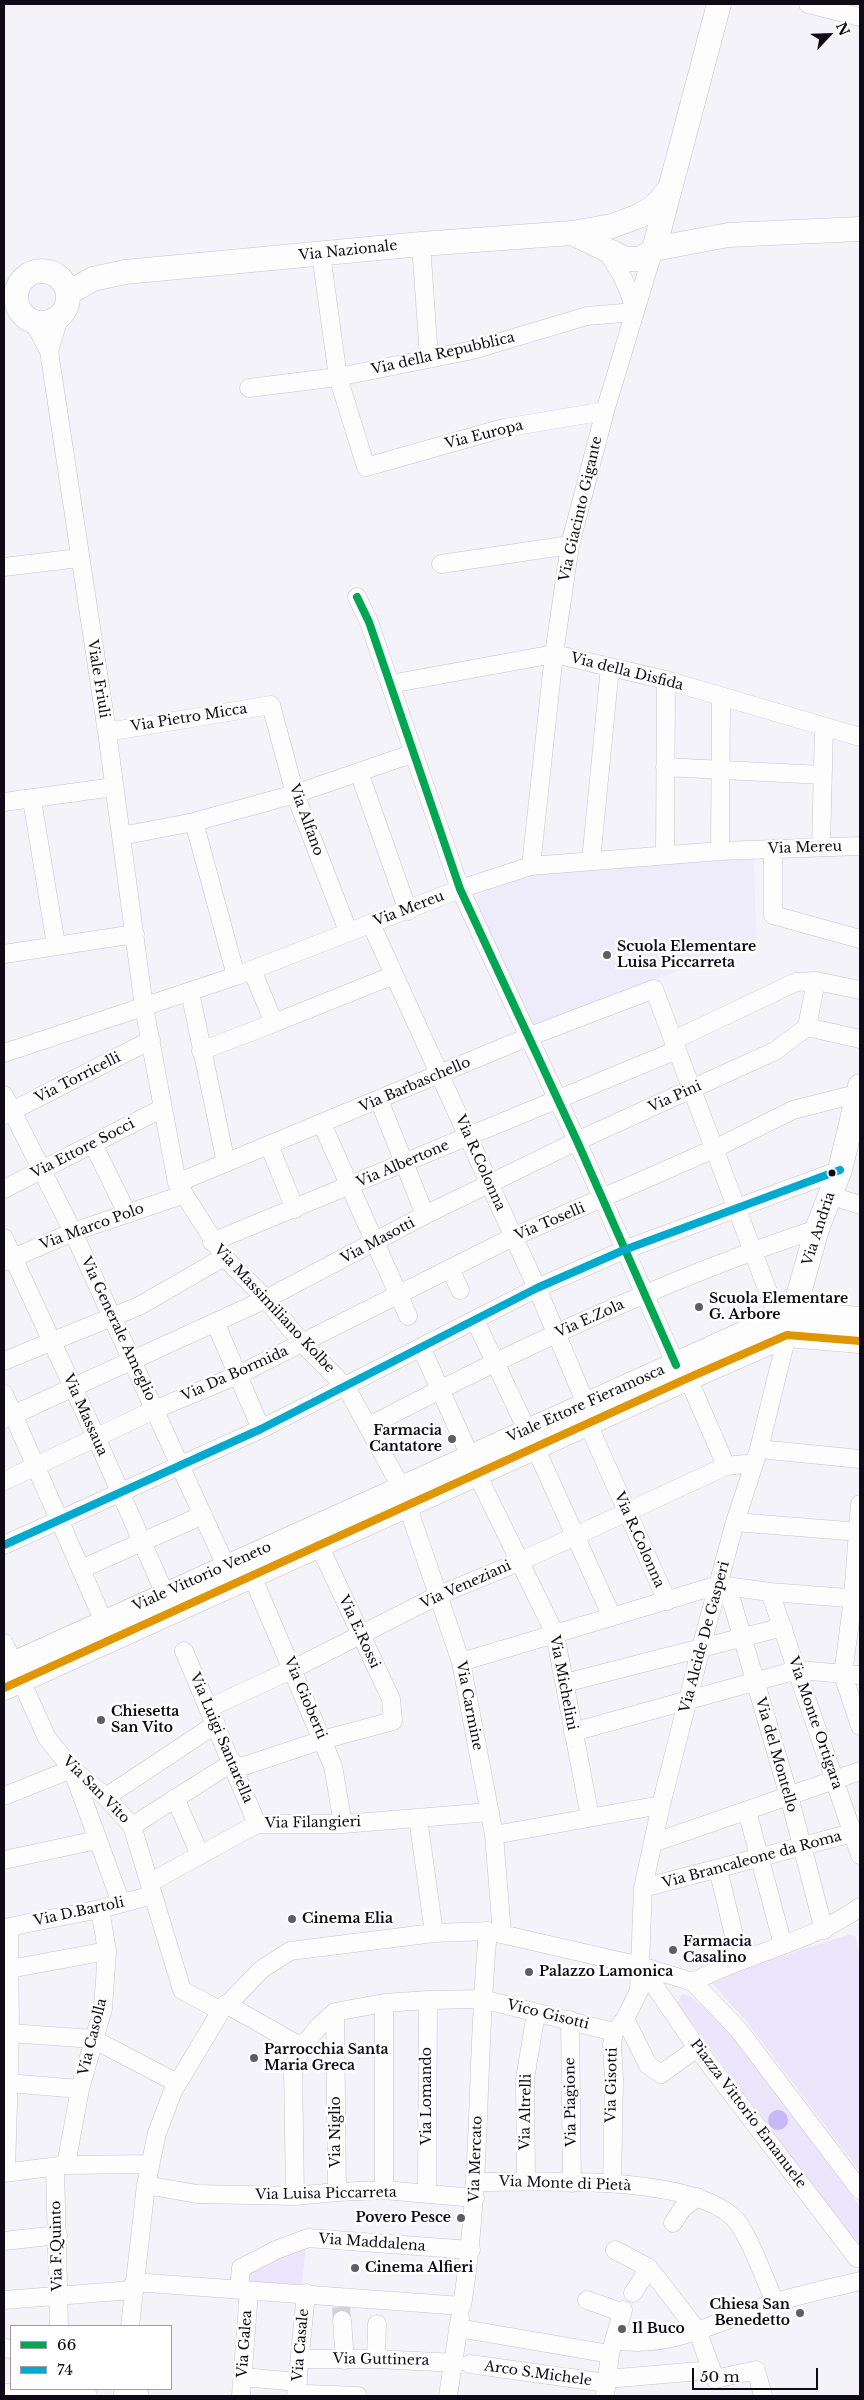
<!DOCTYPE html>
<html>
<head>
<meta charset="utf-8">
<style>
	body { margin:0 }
	#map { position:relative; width:864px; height:2400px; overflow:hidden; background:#f4f3fa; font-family:"Libre Baskerville",serif }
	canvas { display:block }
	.frame { position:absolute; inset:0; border:5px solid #0e0b16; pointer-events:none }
	.legend { position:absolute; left:10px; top:2325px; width:162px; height:65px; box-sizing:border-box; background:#fff; border:1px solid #9f9da2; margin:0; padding:6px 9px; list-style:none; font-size:15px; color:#0e0b16 }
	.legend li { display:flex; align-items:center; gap:10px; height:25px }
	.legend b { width:25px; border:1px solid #9f9da2 }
	.north { position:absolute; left:804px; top:10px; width:50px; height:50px; -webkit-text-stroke:4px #fff; paint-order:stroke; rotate:66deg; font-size:14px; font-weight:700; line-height:20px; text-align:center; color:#0e0b16 }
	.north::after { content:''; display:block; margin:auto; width:18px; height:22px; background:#0e0b16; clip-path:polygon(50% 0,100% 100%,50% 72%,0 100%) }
	.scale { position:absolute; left:692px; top:2368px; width:126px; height:22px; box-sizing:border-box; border:2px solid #0e0b16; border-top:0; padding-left:6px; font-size:15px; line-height:18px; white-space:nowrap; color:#0e0b16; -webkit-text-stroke:4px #fff; paint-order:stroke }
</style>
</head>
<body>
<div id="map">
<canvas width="864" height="2400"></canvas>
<div class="frame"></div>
<ul class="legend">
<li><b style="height:6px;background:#00a651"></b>66</li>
<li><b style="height:6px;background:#00a9ce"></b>74</li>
</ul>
<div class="north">N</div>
<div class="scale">50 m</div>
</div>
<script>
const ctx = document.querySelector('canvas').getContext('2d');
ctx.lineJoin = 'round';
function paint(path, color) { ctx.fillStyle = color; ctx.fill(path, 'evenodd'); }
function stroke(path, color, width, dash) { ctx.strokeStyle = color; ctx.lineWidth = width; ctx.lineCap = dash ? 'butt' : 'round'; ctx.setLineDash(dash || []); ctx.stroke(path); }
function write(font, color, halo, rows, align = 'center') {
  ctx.font = font + ' "Libre Baskerville",serif'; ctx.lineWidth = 5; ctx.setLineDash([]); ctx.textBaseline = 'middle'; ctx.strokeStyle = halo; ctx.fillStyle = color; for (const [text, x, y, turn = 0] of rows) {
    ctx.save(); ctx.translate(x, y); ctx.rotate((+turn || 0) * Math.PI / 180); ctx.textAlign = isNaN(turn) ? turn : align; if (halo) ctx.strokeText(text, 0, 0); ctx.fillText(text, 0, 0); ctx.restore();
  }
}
paint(new Path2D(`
	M 754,859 L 756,939 L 533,1030 L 473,897 L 541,870 Z`), '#eeebfb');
paint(new Path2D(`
	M 850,1934 L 856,1937 L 860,1962 L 860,2172 L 747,2022 L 712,1983 L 764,1962 Z
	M 682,1994 L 691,1997 L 733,2032 L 860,2207 L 860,2250 L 680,2007 L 677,2003 Z
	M 306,2242 L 302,2286 L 242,2284 L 247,2269 Z`), '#eae5fb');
paint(new Path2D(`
	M768 2120a10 10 0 1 1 20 0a10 10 0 1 1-20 0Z`), '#c7b8f7');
stroke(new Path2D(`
	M 341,2307 L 342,2320`), '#d2d0d8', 18, [18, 9]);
const street = new Path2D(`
	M 808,4 L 860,17
	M 421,244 L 429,358
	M 604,248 C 619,268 630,288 635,312
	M 321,254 L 338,377 L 366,467 L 504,428 L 605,411
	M 33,321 L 49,351 L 107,732 L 144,1007 L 177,1183 L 224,1257 L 266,1299 L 303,1344 L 346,1387 L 401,1487 L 461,1662 L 494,1835 L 502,1933
	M 49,351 L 60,315
	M 249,388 L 338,377 L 473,350 L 587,316 L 635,312
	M 441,564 L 570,545
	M 4,567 L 79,558
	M 357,597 L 369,622 L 460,889 L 577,1141 L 676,1365
	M 390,684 L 554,654 L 666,680 L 860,737
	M 107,732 L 271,705 L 295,794 L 348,931
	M 665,767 L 822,775
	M 359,772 L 408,911
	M 32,800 L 56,945
	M 4,802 L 114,787
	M 194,822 L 236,976
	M 121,836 L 194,822 L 295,794 L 414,753
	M 821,846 L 824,728
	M 773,849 L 773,915 L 860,939
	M 720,851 L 721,697
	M 665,855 L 666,680
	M 591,861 L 610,667
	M 531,866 L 554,654 L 570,545 L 605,411 L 654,249
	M 371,924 L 537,1288 L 586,1404
	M 4,954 L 135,934
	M 252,970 L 274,1023 L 394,975
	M 190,992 L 226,1163
	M 807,1027 L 816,981
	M 674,1040 L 796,982 L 816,981 L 860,990
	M 201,1051 L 274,1023
	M 4,1053 L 236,976 L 460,889 L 531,866 L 720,851 L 860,846
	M 4,1095 L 73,1232 L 226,1566
	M 379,1100 L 425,1215
	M 4,1115 L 151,1040
	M 322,1124 L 408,1316
	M 93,1144 L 127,1213
	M 269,1145 L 295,1209
	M 177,1183 L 528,1037 L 654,989 L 778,1318
	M 4,1189 L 161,1109
	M 829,1195 L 860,1205
	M 4,1238 L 96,1437 L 165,1594
	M 212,1242 L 677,1050
	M 4,1262 L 73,1232 L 182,1195
	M 450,1269 L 460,1290
	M 475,1320 L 527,1430
	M 215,1322 L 261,1429
	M 421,1347 L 470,1456
	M 4,1361 L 139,1306 L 224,1257
	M 688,1378 L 726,1466
	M 4,1394 L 104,1622
	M 4,1419 L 266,1299 L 425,1215 L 577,1141 L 775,1051 L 807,1027 L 860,1039
	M 588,1424 L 667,1601
	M 369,1426 C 514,1351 662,1280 817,1229
	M 535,1447 L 612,1617
	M 759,1449 L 860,1459
	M 477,1474 L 555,1634 L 590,1817
	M 4,1481 L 156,1409 L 238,1375 L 513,1237 L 714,1149 L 793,1110 L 860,1093
	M 860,1504 L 853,1598 L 843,1675 L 860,1726
	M 735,1522 L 860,1532
	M 4,1545 L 261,1429 L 537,1288 L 624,1250 L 840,1170
	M 81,1569 L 203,1515
	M 252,1576 L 333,1766 L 343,1824
	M 718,1585 L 732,1602 L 789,1796 L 824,1930
	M 770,1592 L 860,1855
	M 4,1643 L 47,1738 L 72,1769 L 106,1797 L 132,1826 L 182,1990 L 221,2011
	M 184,1651 L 257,1824
	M 461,1662 L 718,1585 L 770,1592 L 860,1599
	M 565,1683 L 783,1627
	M 209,1708 L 293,1669 L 439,1595 L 519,1562 L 726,1466 L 754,1463
	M 573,1732 L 797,1670 L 860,1675
	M 235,1769 L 322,1740 L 393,1721 L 391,1699 L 319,1545
	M 4,1796 L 72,1769 L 121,1903
	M 106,1797 L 216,1724
	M 175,1798 L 200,1855
	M 747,1811 L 783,1945
	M 418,1818 L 434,1933
	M 132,1826 L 233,1762
	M 494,1835 L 661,1805
	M 653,1843 L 860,1771
	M 4,1860 L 97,1840
	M 718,1869 L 740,1960
	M 151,1882 L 257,1824 L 343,1824 L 490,1812
	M 643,1888 L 860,1831
	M 4,1928 L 100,1909 L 153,1895
	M 641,1966 L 697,2048 L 857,2258 L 860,2258
	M 4,1970 L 107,1951
	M 693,1982 L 738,2029 L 860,2190
	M 384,2003 L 384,2190
	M 226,2004 L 302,2047 L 320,2025 L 335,2012 L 384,2003 L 428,2000 L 482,1999 L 614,2032
	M 335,2012 L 337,2192
	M 625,2019 L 648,2065 L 661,2074 L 697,2048
	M 570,2020 L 572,2183
	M 10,2033 L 93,2039 L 177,2083
	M 7,2083 L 80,2089
	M 66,2165 L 80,2089 L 103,2008 L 107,1951 L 100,1909
	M 55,2167 L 59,2326
	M 6,2172 L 10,2033 L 9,1927
	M 4,2173 L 66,2165 L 150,2164
	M 476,2182 C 539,2182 686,2174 733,2217 C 748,2231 765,2281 775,2302
	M 526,2182 L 525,2079 L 536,2013
	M 612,2183 L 614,2079 L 612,2045 L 614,2032 L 625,2019 L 639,1991 L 643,1888 L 661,1805 L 701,1648 L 735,1522 L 759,1449 L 787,1335
	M 146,2185 L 197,2194 L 295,2196 L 337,2192 L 384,2190 L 475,2198
	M 427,2193 L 428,2000
	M 295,2196 L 293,2068 L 302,2047
	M 673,2223 L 682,2209 L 697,2197
	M 4,2241 L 58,2235
	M 615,2250 L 649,2268 L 697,2330 L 715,2379 L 756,2370 L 763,2396
	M 134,2282 L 462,2306 C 482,2181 476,2056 488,1931
	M 239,2290 L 241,2268 L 276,2250 L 308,2238 L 471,2250
	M 633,2293 L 649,2268
	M 4,2300 L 133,2290
	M 587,2300 L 621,2312
	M 342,2320 L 345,2360
	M 130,2326 L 146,2185 L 157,2133 L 173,2091 L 221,2011 L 262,1969 L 290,1951 L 434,1933 L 488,1931 L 641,1966 L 693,1982 C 747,1953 810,1943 860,1907
	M 458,2328 L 610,2354
	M 615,2340 C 670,2350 723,2319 774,2303 C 802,2294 832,2288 860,2281
	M 4,2348 L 11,2349
	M 309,2359 L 376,2359 L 457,2363
	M 376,2359 L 377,2324
	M 470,2364 L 606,2383
	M 243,2377 L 298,2382
	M 606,2379 L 712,2370
	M 4,2393 L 88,2396
	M 123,2393 L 140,2396
	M 308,2394 L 358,2396
	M 241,2396 L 249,2291
	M 296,2396 L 306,2293
	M 448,2396 L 460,2318
	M 605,2396 L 610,2354 L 623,2310`);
const secondary = new Path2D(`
	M 572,233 L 626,259 L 642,259 L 654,249 L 728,235 L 860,229
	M 654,249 L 719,4
	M16 297a26 26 0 1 1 52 0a26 26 0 1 1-52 0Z
	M 68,293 L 93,279 L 125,272 L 421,244 L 572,233 L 612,226 L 639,216 L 655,206 L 670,189
	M 789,1328 L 817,1229 L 840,1170 L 860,1086
	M 4,1668 L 778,1318 L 793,1314 L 860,1319
	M 4,1688 L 688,1378 L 787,1335 L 860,1341`);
stroke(street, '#c4c2cc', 19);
stroke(secondary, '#c4c2cc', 25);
stroke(street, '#fdfdfe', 18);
stroke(secondary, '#fdfdfe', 24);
stroke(new Path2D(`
	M 357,597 L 369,622 L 460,889 L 577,1141 L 676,1365`), '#00a651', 8);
stroke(new Path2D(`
	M 4,1545 L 261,1429 L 537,1288 L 624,1250 L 840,1170`), '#00a9ce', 8);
stroke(new Path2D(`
	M 4,1688 L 688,1378 L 787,1335 L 860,1341`), '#e09602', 8);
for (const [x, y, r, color] of [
	[607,955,5,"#5e5c66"],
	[832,1173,4.5,"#0e0b16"],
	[699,1307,5,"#5e5c66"],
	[452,1439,5,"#5e5c66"],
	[101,1720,5,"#5e5c66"],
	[292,1919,5,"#5e5c66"],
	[673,1950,5,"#5e5c66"],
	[529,1972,5,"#5e5c66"],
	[254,2058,5,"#5e5c66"],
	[461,2218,5,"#5e5c66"],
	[355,2268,5,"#5e5c66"],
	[800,2313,5,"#5e5c66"],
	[622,2329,5,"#5e5c66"]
]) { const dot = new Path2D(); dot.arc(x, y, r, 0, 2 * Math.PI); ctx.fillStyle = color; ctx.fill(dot); stroke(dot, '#fff', 2); }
write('14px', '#0e0b16', '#fff', [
	["Via Nazionale",348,251,-6],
	["Via della Repubblica",443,354,-13],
	["Via Europa",484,435,-14],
	["Via Giacinto Gigante",581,509,-77],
	["Via della Disfida",627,672,14],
	["Viale Friuli",98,679,81],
	["Via Pietro Micca",189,718,-9],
	["Via Alfano",306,820,70],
	["Via Mereu",805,848,-2],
	["Via Mereu",409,909,-21],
	["Via Torricelli",78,1078,-27],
	["Via Barbaschello",415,1085,-23],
	["Via Pini",675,1097,-24],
	["Via Ettore Socci",83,1149,-27],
	["Via R.Colonna",480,1163,66],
	["Via Albertone",403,1164,-23],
	["Via Toselli",550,1222,-23],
	["Via Marco Polo",92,1227,-20],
	["Via Andria",819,1229,-72],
	["Via Masotti",378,1241,-28],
	["Via Massimiliano Kolbe",274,1309,47],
	["Via E.Zola",590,1319,-24],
	["Via Generale Ameglio",118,1329,65],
	["Via Da Bormida",235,1374,-24],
	["Viale Ettore Fieramosca",586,1404,-24],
	["Via Massaua",85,1415,66],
	["Via R.Colonna",639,1540,66],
	["Viale Vittorio Veneto",202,1577,-24],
	["Via Veneziani",466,1585,-24],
	["Via E.Rossi",359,1632,65],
	["Via Alcide De Gasperi",705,1637,-75],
	["Via Michelini",563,1683,79],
	["Via Gioberti",305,1698,67],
	["Via Carmine",469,1706,79],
	["Via Monte Ortigara",815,1723,71],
	["Via Luigi Santarella",221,1738,67],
	["Via del Montello",776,1755,74],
	["Via San Vito",96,1790,45],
	["Via Filangieri",313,1823,-1],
	["Via Brancaleone da Roma",752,1860,-15],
	["Via D.Bartoli",79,1912,-12],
	["Vico Gisotti",548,2015,14],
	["Via Casolla",93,2037,-76],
	["Via Gisotti",612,2085,-89],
	["Via Lomando",427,2096,-90],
	["Via Piagione",571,2102,-91],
	["Via Altrelli",526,2112,-89],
	["Piazza Vittorio Emanuele",748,2114,53],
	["Via Niglio",336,2132,-90],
	["Via Mercato",476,2159,-88],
	["Via Monte di Pietà",565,2184,2],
	["Via Luisa Piccarreta",326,2194,-1],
	["Via Maddalena",372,2243,4],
	["Via F.Quinto",57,2246,-91],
	["Via Galea",245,2344,-86],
	["Via Casale",301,2345,-85],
	["Via Guttinera",381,2360,1],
	["Arco S.Michele",538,2374,8]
]);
write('bold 14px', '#0e0b16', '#fff', [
	["Scuola Elementare",617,947],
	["Luisa Piccarreta",617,963],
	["Scuola Elementare",709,1299],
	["G. Arbore",709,1315],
	["Farmacia",442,1431,"right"],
	["Cantatore",442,1447,"right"],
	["Chiesetta",111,1712],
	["San Vito",111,1728],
	["Cinema Elia",302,1919],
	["Farmacia",683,1942],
	["Casalino",683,1958],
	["Palazzo Lamonica",539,1972],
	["Parrocchia Santa",264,2050],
	["Maria Greca",264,2066],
	["Povero Pesce",451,2218,"right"],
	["Cinema Alfieri",365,2268],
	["Chiesa San",790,2305,"right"],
	["Benedetto",790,2321,"right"],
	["Il Buco",632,2329]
], 'left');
</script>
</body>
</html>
